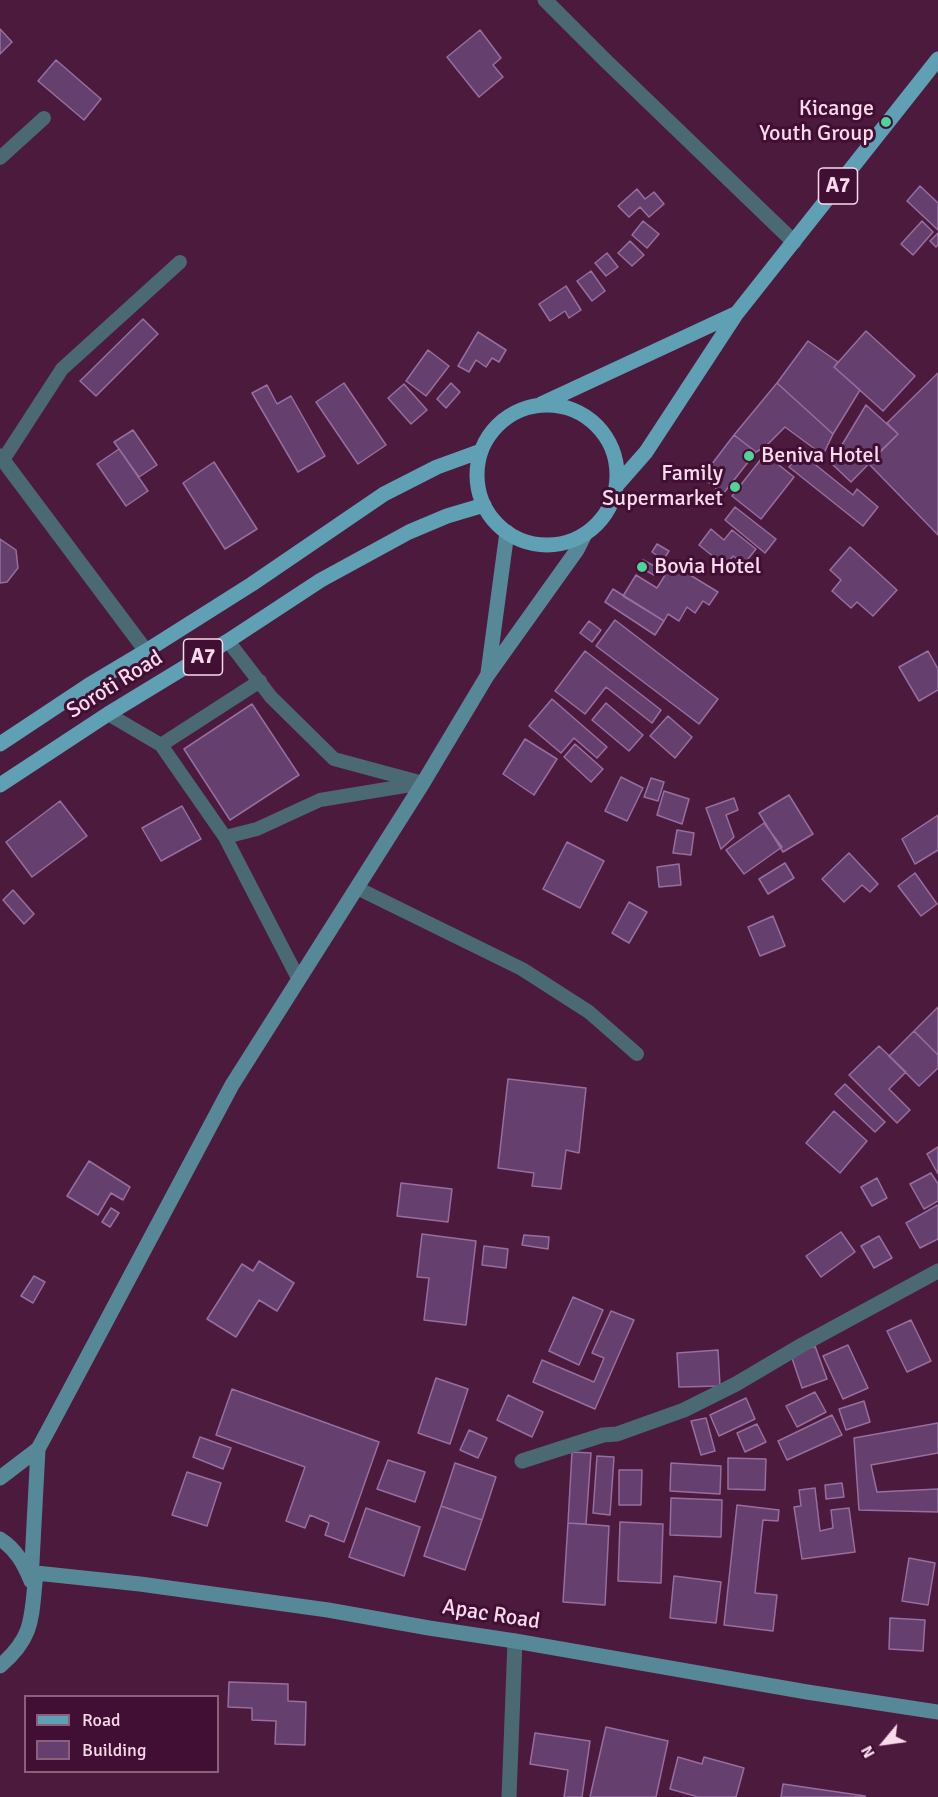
<!DOCTYPE html>
<html>
<head>
<meta charset="utf-8">
<style>
	body { margin:0 }
	#map { position:relative; width:938px; height:1797px; overflow:hidden; background:#4c1a3d; font-family:Signika,sans-serif }
	canvas { display:block }
	.legend { position:absolute; left:24px; top:1695px; width:195px; height:78px; box-sizing:border-box; background:#400f33; border:2px solid #8a607d; margin:0; padding:8px 10px; list-style:none; font-size:18px; color:#f9d9ec }
	.legend li { display:flex; align-items:center; gap:12px; height:30px }
	.legend b { width:30px; border:2px solid #8a607d }
	.north { position:absolute; left:854px; top:1713px; width:60px; height:60px; -webkit-text-stroke:4px #400f33; paint-order:stroke; rotate:241deg; font-size:16px; font-weight:700; line-height:24px; text-align:center; color:#f9d9ec }
	.north::after { content:''; display:block; margin:auto; width:21px; height:27px; background:#f9d9ec; clip-path:polygon(50% 0,100% 100%,50% 72%,0 100%) }
</style>
</head>
<body>
<div id="map">
<canvas width="938" height="1797"></canvas>
<ul class="legend">
<li><b style="height:8px;background:#5fa0b5"></b>Road</li>
<li><b style="height:16px;background:#653f6d"></b>Building</li>
</ul>
<div class="north">N</div>
</div>
<script>
const ctx = document.querySelector('canvas').getContext('2d');
ctx.lineJoin = 'round';
function paint(path, color) { ctx.fillStyle = color; ctx.fill(path, 'evenodd'); }
function stroke(path, color, width, dash) { ctx.strokeStyle = color; ctx.lineWidth = width; ctx.lineCap = dash ? 'butt' : 'round'; ctx.setLineDash(dash || []); ctx.stroke(path); }
function write(font, color, halo, rows, align = 'center') {
  ctx.font = font + ' Signika,sans-serif'; ctx.lineWidth = 6; ctx.setLineDash([]); ctx.textBaseline = 'middle'; ctx.strokeStyle = halo; ctx.fillStyle = color; for (const [text, x, y, turn = 0] of rows) {
    ctx.save(); ctx.translate(x, y); ctx.rotate((+turn || 0) * Math.PI / 180); ctx.textAlign = isNaN(turn) ? turn : align; if (halo) ctx.strokeText(text, 0, 0); ctx.fillText(text, 0, 0); ctx.restore();
  }
}
const building = new Path2D(`
	M 0,29 L 12,42 L 0,54 Z
	M 480,30 L 501,58 L 493,65 L 503,77 L 479,97 L 447,57 Z
	M 56,60 L 101,99 L 84,120 L 38,81 Z
	M 920,186 L 938,203 L 938,230 L 907,201 Z
	M 637,189 L 645,199 L 654,192 L 664,204 L 649,217 L 640,207 L 629,217 L 618,206 Z
	M 643,221 L 659,234 L 647,248 L 632,235 Z
	M 922,221 L 933,232 L 913,255 L 901,244 Z
	M 938,233 L 938,245 L 936,247 L 930,241 Z
	M 630,241 L 644,255 L 632,266 L 618,253 Z
	M 607,253 L 618,267 L 606,276 L 595,263 Z
	M 591,271 L 605,291 L 592,301 L 577,281 Z
	M 566,286 L 581,310 L 569,318 L 565,311 L 550,321 L 539,304 Z
	M 143,319 L 158,334 L 96,396 L 80,381 Z
	M 866,331 L 915,376 L 883,411 L 834,367 Z
	M 478,332 L 506,350 L 499,362 L 492,358 L 486,367 L 476,360 L 469,372 L 458,366 Z
	M 808,341 L 838,362 L 834,367 L 860,390 L 833,434 L 777,383 Z
	M 428,350 L 449,366 L 426,396 L 406,381 Z
	M 938,373 L 938,535 L 868,463 L 898,434 L 887,423 Z
	M 344,383 L 386,445 L 358,464 L 316,402 Z
	M 451,383 L 460,392 L 446,408 L 437,399 Z
	M 777,383 L 833,434 L 823,455 L 785,427 L 765,447 L 756,452 L 734,435 Z
	M 404,384 L 427,410 L 411,424 L 388,398 Z
	M 267,385 L 277,404 L 291,396 L 325,456 L 298,472 L 252,393 Z
	M 866,405 L 898,434 L 851,482 L 831,463 Z
	M 133,430 L 157,465 L 139,477 L 114,442 Z
	M 734,435 L 756,452 L 723,494 L 702,477 Z
	M 119,449 L 148,491 L 126,506 L 97,464 Z
	M 801,453 L 853,495 L 857,489 L 878,507 L 863,526 L 789,467 Z
	M 765,454 L 794,477 L 761,519 L 732,496 Z
	M 214,462 L 257,529 L 225,549 L 183,483 Z
	M 735,507 L 776,539 L 765,553 L 725,520 Z
	M 711,529 L 724,540 L 732,530 L 756,549 L 744,564 L 733,556 L 725,566 L 699,545 Z
	M 0,539 L 16,550 L 18,568 L 7,582 L 0,583 Z
	M 657,544 L 669,551 L 663,560 L 652,552 Z
	M 850,547 L 897,590 L 873,616 L 857,602 L 851,608 L 832,591 L 841,580 L 830,570 Z
	M 643,560 L 658,568 L 654,575 L 639,567 Z
	M 672,564 L 718,592 L 709,605 L 703,601 L 695,613 L 687,607 L 679,621 L 668,614 L 664,621 L 623,596 L 636,575 L 657,588 Z
	M 613,589 L 664,621 L 655,635 L 605,602 Z
	M 615,620 L 718,699 L 699,724 L 596,646 Z
	M 589,621 L 601,630 L 592,642 L 580,633 Z
	M 585,651 L 661,710 L 652,723 L 606,687 L 585,714 L 555,691 Z
	M 928,651 L 938,669 L 938,690 L 919,701 L 899,667 Z
	M 552,699 L 607,747 L 597,758 L 574,738 L 561,753 L 529,726 Z
	M 606,703 L 643,735 L 629,751 L 592,720 Z
	M 252,704 L 299,775 L 230,820 L 184,749 Z
	M 668,716 L 692,737 L 675,758 L 650,736 Z
	M 525,739 L 557,759 L 534,795 L 503,774 Z
	M 575,744 L 603,769 L 591,782 L 564,757 Z
	M 621,777 L 643,788 L 627,821 L 605,811 Z
	M 651,778 L 664,782 L 658,801 L 644,797 Z
	M 664,791 L 689,799 L 682,824 L 657,815 Z
	M 789,795 L 813,834 L 783,852 L 759,813 Z
	M 734,798 L 738,810 L 726,815 L 734,837 L 721,849 L 706,808 Z
	M 60,801 L 87,836 L 32,877 L 6,842 Z
	M 182,806 L 201,839 L 161,861 L 142,828 Z
	M 938,815 L 938,850 L 915,864 L 902,839 Z
	M 764,823 L 782,847 L 744,874 L 726,850 Z
	M 677,830 L 694,833 L 691,855 L 673,853 Z
	M 567,842 L 604,861 L 580,908 L 543,889 Z
	M 849,853 L 878,884 L 870,892 L 862,885 L 844,902 L 822,879 Z
	M 785,863 L 794,878 L 768,894 L 759,879 Z
	M 679,864 L 681,885 L 659,887 L 657,867 Z
	M 915,873 L 937,904 L 921,916 L 898,886 Z
	M 13,890 L 34,914 L 24,924 L 3,900 Z
	M 629,902 L 647,912 L 629,943 L 612,933 Z
	M 773,916 L 785,946 L 760,956 L 748,927 Z
	M 938,1007 L 938,1055 L 914,1031 Z
	M 914,1031 L 938,1055 L 938,1068 L 919,1086 L 889,1056 Z
	M 879,1046 L 906,1072 L 889,1089 L 910,1110 L 897,1123 L 849,1075 Z
	M 508,1079 L 586,1088 L 579,1153 L 566,1150 L 561,1189 L 532,1186 L 534,1173 L 498,1168 Z
	M 845,1084 L 885,1122 L 875,1132 L 835,1094 Z
	M 834,1111 L 867,1141 L 840,1173 L 806,1143 Z
	M 938,1147 L 938,1174 L 927,1154 Z
	M 89,1161 L 130,1187 L 123,1200 L 111,1193 L 98,1215 L 67,1196 Z
	M 931,1173 L 938,1184 L 938,1201 L 924,1209 L 910,1184 Z
	M 877,1178 L 887,1198 L 872,1206 L 861,1187 Z
	M 401,1183 L 452,1189 L 448,1222 L 397,1216 Z
	M 938,1205 L 938,1239 L 920,1248 L 906,1223 Z
	M 111,1208 L 119,1213 L 110,1227 L 102,1222 Z
	M 841,1232 L 855,1252 L 821,1277 L 806,1256 Z
	M 422,1234 L 476,1241 L 466,1325 L 424,1320 L 429,1278 L 417,1277 Z
	M 524,1235 L 549,1237 L 548,1249 L 522,1245 Z
	M 879,1236 L 892,1258 L 874,1268 L 861,1246 Z
	M 484,1246 L 508,1249 L 506,1268 L 482,1265 Z
	M 259,1261 L 294,1283 L 277,1311 L 259,1300 L 236,1337 L 207,1319 L 242,1264 L 253,1271 Z
	M 34,1276 L 45,1282 L 33,1303 L 21,1296 Z
	M 573,1297 L 603,1310 L 579,1365 L 549,1351 Z
	M 611,1311 L 634,1320 L 595,1409 L 533,1382 L 542,1360 L 594,1382 L 604,1358 L 592,1353 Z
	M 911,1320 L 931,1361 L 907,1372 L 887,1331 Z
	M 848,1345 L 868,1388 L 843,1399 L 823,1356 Z
	M 815,1346 L 827,1379 L 802,1388 L 791,1355 Z
	M 718,1350 L 720,1386 L 679,1387 L 677,1353 Z
	M 436,1378 L 468,1389 L 450,1444 L 418,1433 Z
	M 232,1389 L 379,1442 L 344,1542 L 325,1535 L 329,1523 L 310,1515 L 305,1528 L 286,1521 L 305,1467 L 216,1435 Z
	M 815,1392 L 826,1412 L 797,1427 L 786,1406 Z
	M 508,1395 L 543,1412 L 532,1437 L 497,1420 Z
	M 746,1398 L 755,1419 L 719,1436 L 710,1415 Z
	M 864,1401 L 870,1422 L 846,1430 L 839,1409 Z
	M 832,1415 L 842,1435 L 787,1460 L 778,1441 Z
	M 706,1418 L 715,1451 L 701,1455 L 691,1421 Z
	M 938,1423 L 938,1453 L 871,1465 L 877,1492 L 938,1489 L 938,1512 L 859,1510 L 854,1438 Z
	M 757,1424 L 766,1442 L 745,1452 L 737,1433 Z
	M 469,1430 L 487,1438 L 478,1458 L 460,1450 Z
	M 200,1437 L 231,1448 L 223,1469 L 193,1457 Z
	M 572,1452 L 591,1453 L 586,1524 L 568,1523 Z
	M 597,1456 L 614,1457 L 610,1515 L 593,1513 Z
	M 728,1458 L 766,1459 L 765,1490 L 728,1489 Z
	M 388,1460 L 425,1472 L 415,1502 L 377,1489 Z
	M 455,1463 L 496,1477 L 482,1520 L 441,1506 Z
	M 671,1463 L 721,1466 L 720,1494 L 670,1491 Z
	M 619,1470 L 642,1470 L 641,1505 L 619,1505 Z
	M 187,1472 L 221,1483 L 207,1526 L 172,1515 Z
	M 842,1483 L 844,1497 L 826,1499 L 825,1485 Z
	M 815,1488 L 820,1531 L 833,1528 L 831,1510 L 849,1508 L 855,1552 L 802,1559 L 794,1507 L 801,1506 L 799,1490 Z
	M 671,1498 L 722,1500 L 721,1537 L 670,1535 Z
	M 737,1505 L 779,1510 L 778,1521 L 763,1520 L 755,1593 L 777,1595 L 773,1631 L 724,1625 Z
	M 441,1506 L 482,1520 L 465,1570 L 424,1556 Z
	M 366,1508 L 420,1527 L 404,1576 L 349,1557 Z
	M 620,1522 L 663,1524 L 661,1583 L 618,1581 Z
	M 568,1523 L 609,1526 L 605,1605 L 563,1602 Z
	M 909,1558 L 935,1563 L 928,1605 L 902,1601 Z
	M 674,1576 L 721,1582 L 716,1623 L 670,1618 Z
	M 890,1618 L 925,1620 L 923,1651 L 889,1649 Z
	M 229,1682 L 288,1684 L 288,1701 L 306,1702 L 305,1745 L 275,1744 L 276,1721 L 252,1720 L 252,1708 L 228,1707 Z
	M 606,1727 L 668,1741 L 656,1797 L 590,1797 Z
	M 535,1733 L 590,1741 L 582,1797 L 564,1797 L 568,1770 L 530,1764 Z
	M 678,1757 L 702,1764 L 704,1757 L 744,1768 L 736,1797 L 698,1797 L 670,1789 Z
	M 783,1784 L 865,1796 L 865,1797 L 781,1797 Z`);
paint(building, '#653f6d');
stroke(building, '#976ea0', 1.5);
stroke(new Path2D(`
	M 0,158 L 44,118
	M 3,460 L 62,369 L 180,262
	M 108,714 L 161,745 L 225,837 L 257,829 L 320,800 L 423,783 L 334,759 L 271,697 L 228,641
	M 161,745 L 260,681
	M 225,837 L 299,980
	M 357,888 L 522,969 L 589,1012 L 637,1054`), '#4a6973', 14);
stroke(new Path2D(`
	M 545,0 L 606,61 L 794,242
	M 0,456 L 146,651
	M 522,1461 L 603,1435 L 617,1434 L 684,1410 L 736,1384 L 802,1345 L 938,1271
	M 509,1797 L 515,1641`), '#4a6973', 15);
stroke(new Path2D(`
	M 488,673 L 507,532
	M 0,1478 L 38,1449
	M 0,1539 C 16,1549 24,1564 31,1581 L 36,1573 C 31,1617 35,1636 0,1666
	M 36,1573 L 140,1584 L 328,1610 L 429,1628 L 515,1641 L 807,1692 L 938,1712
	M 31,1581 L 38,1449 L 51,1425 L 232,1085 L 423,783 L 487,676 L 577,550 L 585,534`), '#578898', 15);
stroke(new Path2D(`
	M 541,404 L 737,313
	M477 475a70 70 0 1 1 140 0a70 70 0 1 1-140 0Z
	M 617,485 L 646,452 L 737,313 L 938,59
	M 0,744 L 89,685 L 146,651 L 252,584 L 384,494 L 437,467 L 481,451
	M 0,785 L 108,714 L 228,641 L 321,580 L 409,532 L 447,516 L 484,505`), '#5fa0b5', 15);
for (const [x, y, r, color] of [
	[886,122,6,"#50d398"],
	[749,456,6,"#50d398"],
	[735,487,6,"#50d398"],
	[642,567,6,"#50d398"]
]) { const dot = new Path2D(); dot.arc(x, y, r, 0, 2 * Math.PI); ctx.fillStyle = color; ctx.fill(dot); stroke(dot, '#400f33', 2); }
for (const [x, y, w] of [
	[838,186,39],
	[203,657,39]
]) { const box = new Path2D(); box.roundRect(x - w / 2, y - 18, w, 36, 4.5); ctx.fillStyle = '#400f33'; ctx.fill(box); stroke(box, '#f9d9ec', 1.5); }
write('bold 21px', '#f9d9ec', null, [
	["A7",838,186],
	["A7",203,657]
]);
write('22px', '#f9d9ec', '#400f33', [
	["Kicange",874,109],
	["Youth Group",874,134],
	["Beniva Hotel",761,456,"left"],
	["Family",723,474],
	["Supermarket",723,499],
	["Bovia Hotel",654,567,"left"]
], 'right');
write('22px', '#f9d9ec', '#400f33', [
	["Soroti Road",115,685,-32],
	["Apac Road",491,1615,9]
]);
</script>
</body>
</html>
